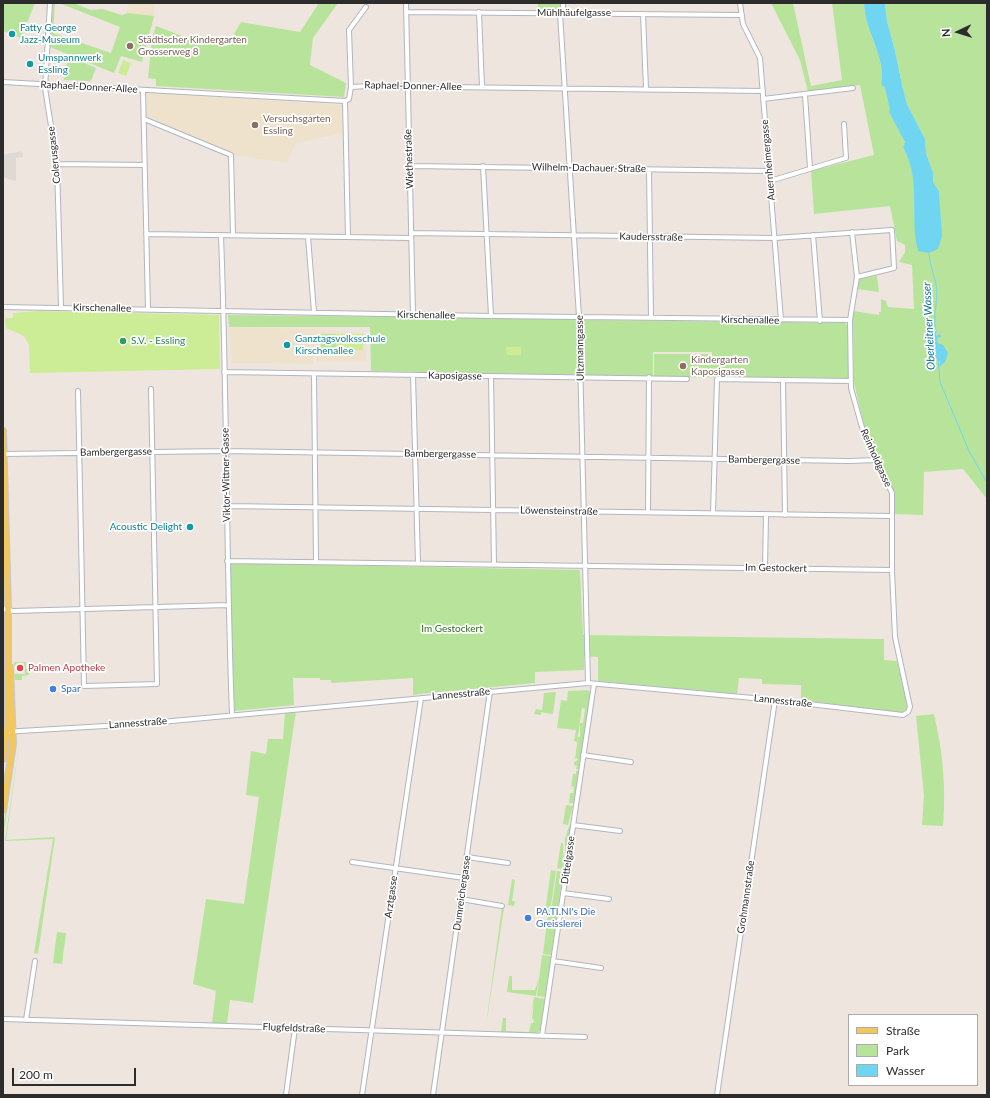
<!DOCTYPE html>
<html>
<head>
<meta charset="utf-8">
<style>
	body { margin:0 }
	#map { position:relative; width:990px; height:1098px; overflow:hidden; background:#eee6de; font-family:Lato,sans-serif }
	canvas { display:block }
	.frame { position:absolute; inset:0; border:4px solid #2c2c2c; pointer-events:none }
	.legend { position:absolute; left:848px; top:1014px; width:130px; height:72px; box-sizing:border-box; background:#fff; border:1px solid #ababab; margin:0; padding:5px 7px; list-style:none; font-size:12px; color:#2c2c2c }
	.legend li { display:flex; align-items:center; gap:8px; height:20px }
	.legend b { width:20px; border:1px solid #ababab }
	.north { position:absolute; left:938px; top:12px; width:40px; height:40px; -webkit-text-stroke:3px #fff; paint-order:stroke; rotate:266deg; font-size:11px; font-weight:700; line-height:16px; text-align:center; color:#2c2c2c }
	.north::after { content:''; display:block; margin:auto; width:14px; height:18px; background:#2c2c2c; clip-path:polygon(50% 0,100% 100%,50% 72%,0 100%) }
	.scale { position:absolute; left:12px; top:1068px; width:124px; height:18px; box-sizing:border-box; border:2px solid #2c2c2c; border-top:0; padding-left:5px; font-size:12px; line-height:14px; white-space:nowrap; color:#2c2c2c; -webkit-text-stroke:3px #fff; paint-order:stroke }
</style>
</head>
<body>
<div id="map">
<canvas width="990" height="1098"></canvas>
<div class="frame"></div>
<ul class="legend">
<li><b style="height:5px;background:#f2c85e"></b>Straße</li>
<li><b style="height:11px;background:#b7e49a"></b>Park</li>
<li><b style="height:11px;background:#70d5f0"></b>Wasser</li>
</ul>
<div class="north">N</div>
<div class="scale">200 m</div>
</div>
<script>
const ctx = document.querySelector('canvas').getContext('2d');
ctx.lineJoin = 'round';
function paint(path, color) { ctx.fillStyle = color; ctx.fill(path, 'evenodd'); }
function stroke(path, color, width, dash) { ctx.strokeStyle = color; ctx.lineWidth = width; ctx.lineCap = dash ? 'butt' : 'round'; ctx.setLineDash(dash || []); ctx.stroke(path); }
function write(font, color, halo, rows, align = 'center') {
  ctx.font = font + ' Lato,sans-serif'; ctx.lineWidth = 3.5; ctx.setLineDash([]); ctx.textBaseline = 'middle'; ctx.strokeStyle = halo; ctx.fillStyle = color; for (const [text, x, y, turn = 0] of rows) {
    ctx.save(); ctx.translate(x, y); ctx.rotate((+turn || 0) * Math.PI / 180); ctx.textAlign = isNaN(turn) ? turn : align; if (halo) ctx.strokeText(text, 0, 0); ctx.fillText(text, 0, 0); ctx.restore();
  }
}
paint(new Path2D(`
	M 128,3 L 156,3 L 150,31 L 126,21 Z
	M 147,93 L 343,105 L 344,133 L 296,143 L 287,163 L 234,155 L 147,117 Z
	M 229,327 L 316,329 L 366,333 L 366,361 L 316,361 L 316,347 L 313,348 L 313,364 L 232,363 Z`), '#efe2cd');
paint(new Path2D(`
	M 5,3 L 35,3 L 21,38 L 3,31 L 3,5 Z
	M 53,3 L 55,3 L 53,33 L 111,53 L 120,27 L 59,3 L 73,3 L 91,10 L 102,9 L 122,15 L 128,13 L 154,16 L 142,62 L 121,56 L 114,73 L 50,47 Z
	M 319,3 L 338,3 L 313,38 L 310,65 L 346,83 L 344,97 L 156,86 L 156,79 L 148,78 L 152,39 L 156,26 L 198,42 L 227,46 L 241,22 L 300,32 Z
	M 538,3 L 560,3 L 560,6 L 557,9 L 538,9 Z
	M 771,3 L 793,3 L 811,86 L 842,80 L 832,3 L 864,3 C 864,30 887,58 881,85 L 885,88 L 891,113 L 905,142 L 903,147 C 916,171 915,192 916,219 L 940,212 L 939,191 L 933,182 L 933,173 L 926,153 L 925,139 L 907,104 L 903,89 L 895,51 L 887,21 L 885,3 L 987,3 L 987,499 L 963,469 L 924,472 L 923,515 L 895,514 L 894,493 L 864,425 L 854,383 L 853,319 L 854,311 L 879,315 L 879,312 L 881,312 L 881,299 L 886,301 L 888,307 L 914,309 L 912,265 L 899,262 L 905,252 L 905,245 L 897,241 L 890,206 L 814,214 L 811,171 L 874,155 L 860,85 L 808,92 L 800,60 ZM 935,330 L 937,330 L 936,336 L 940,334 L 937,338 L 942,364 L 940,364 C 938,353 931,340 935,330 Z
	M 68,56 L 96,68 L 91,81 L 64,80 Z
	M 877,276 L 879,292 L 857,289 L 859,279 Z
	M 228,315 L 574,319 L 577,321 L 578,372 L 574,375 L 371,371 L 370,327 L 229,327 Z
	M 582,320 L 845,323 L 848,326 L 848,378 L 654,377 L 654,354 L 712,354 L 712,361 L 712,352 L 653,352 L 653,376 L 583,375 Z
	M 321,334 L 336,334 L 336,350 L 321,349 Z
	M 230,563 L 580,570 L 583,635 L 884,639 L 884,660 L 897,661 L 908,706 L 903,713 L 801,700 L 801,685 L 762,684 L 762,679 L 739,678 L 737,694 L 598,681 L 598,657 L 584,656 L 584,670 L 535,672 L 535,683 L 420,694 L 413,695 L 413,678 L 331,683 L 331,680 L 320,680 L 320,678 L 293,678 L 294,705 L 234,711 Z
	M 14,662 L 26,662 L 26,669 L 29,669 L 29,675 L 22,676 L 22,680 L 15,680 L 14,674 L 25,674 L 24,663 L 17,663 L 14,666 Z
	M 588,690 L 591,694 L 580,770 L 576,769 L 577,766 L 574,765 L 574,762 L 578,760 L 577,758 L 575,759 L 578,737 L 580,737 L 580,723 L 583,723 L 585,709 L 582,708 L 577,742 L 574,741 L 576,730 L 557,728 L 561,700 L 567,701 L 568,691 Z
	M 556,692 L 553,714 L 541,712 L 541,715 L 534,714 L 536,709 L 542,710 L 544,693 Z
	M 296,711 L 253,1003 L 230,1000 L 227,1023 L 212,1023 L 216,991 L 193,984 L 206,899 L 244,904 L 259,797 L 246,795 L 251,751 L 266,754 L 268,739 L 283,739 L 285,712 Z
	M 934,714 C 943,752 946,788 943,826 L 922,825 L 924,795 L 916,716 Z
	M 21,733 L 6,840 L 55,837 L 38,954 L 34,953 L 53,839 L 5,841 Z
	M 13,762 L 14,762 L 3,839 L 3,829 Z
	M 576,771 L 579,771 L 575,803 L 569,803 L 570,793 L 573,793 L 574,789 L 571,789 L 574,788 L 573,786 L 571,787 L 573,774 L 576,774 Z
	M 566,805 L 573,806 L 568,825 L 563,824 Z
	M 569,826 L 571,827 L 565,866 L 565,839 Z
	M 561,843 L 563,843 L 564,867 L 562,869 L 557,868 Z
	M 551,870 L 556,871 L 550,912 L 545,912 Z
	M 557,871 L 563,872 L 557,913 L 551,912 Z
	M 512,879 L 515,880 L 512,901 L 515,901 L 514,906 L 508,905 Z
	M 502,907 L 504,908 L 485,1032 Z
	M 548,915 L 557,916 L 551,955 L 543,954 Z
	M 57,932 L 66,933 L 62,964 L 53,963 Z
	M 542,955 L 551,956 L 545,997 L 537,996 Z
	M 509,976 L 512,976 L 512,990 L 535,990 L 539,978 L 536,996 L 507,992 Z
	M 534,997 L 545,999 L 540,1031 L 534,1034 L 501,1032 L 503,1018 L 506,1018 L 506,1031 L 529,1032 L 531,1023 L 533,1023 L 534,1020 L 532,1019 L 534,1001 L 530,1019 Z`), '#b7e49a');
paint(new Path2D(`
	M 123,60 L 131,63 L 126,76 L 118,73 Z
	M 37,311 L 219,315 L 220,369 L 30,373 L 29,345 L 24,336 L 6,328 L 5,318 L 13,318 L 13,313 Z
	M 336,334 L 363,334 L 363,350 L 336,350 Z
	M 506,347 L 521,347 L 521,355 L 507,355 Z`), '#ccec96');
paint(new Path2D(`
	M 22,151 L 23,157 L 16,158 L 16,181 L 8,179 L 4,177 L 3,155 Z`), '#ded9d5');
paint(new Path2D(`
	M 864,3 L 885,3 L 887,21 L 895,51 L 903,89 L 907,104 L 925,139 L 926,153 L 933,173 L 933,182 L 939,191 L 942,236 L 938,249 L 929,253 L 918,251 C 909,214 922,183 903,147 L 905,142 L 889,112 L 890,110 L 885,88 L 881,85 C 887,58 864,30 864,3 Z
	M 937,329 L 936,336 L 940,334 L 941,337 L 937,338 L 938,343 L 943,345 L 948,353 L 945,362 L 939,367 L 940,362 L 935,357 L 936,352 L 934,348 L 935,344 L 932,335 Z`), '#70d5f0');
stroke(new Path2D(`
	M 929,254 C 930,267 937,281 937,294 C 936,306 934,317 935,329
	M 938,358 L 940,382 L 969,451 L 987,483`), '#70d5f0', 1);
const minor = new Path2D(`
	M 50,3 L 45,88 L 57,164 L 61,307
	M 406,3 L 413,314
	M 740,3 L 743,24 L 760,58 L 781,320
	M 406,12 L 742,15
	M 479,12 L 482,87
	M 563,12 L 563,3
	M 560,13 L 579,317 L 588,683
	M 643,14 L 646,89
	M 3,82 L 345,101 L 349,99 L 351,87 L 368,86 L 763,91
	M 351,87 L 349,30 L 366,7
	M 143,90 L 148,309
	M 805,95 L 810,168
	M 763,99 L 853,88
	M 345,101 L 348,237
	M 144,119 L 231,155 L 233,235
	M 57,164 L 145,165
	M 409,166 L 769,171
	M 483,166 L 491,316
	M 649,170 L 651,318
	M 770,181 L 846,158 L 844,124
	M 411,233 L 775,238 L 892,230 L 894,268 L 857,277
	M 147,234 L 411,238
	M 221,235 C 227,395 226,555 232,715
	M 813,235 L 820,321
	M 308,237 L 314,312
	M 3,307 L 491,316 L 850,320
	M 224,372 L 687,379
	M 314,374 L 316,561
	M 413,375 L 418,563
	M 491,376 L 494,565
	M 783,380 L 785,515
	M 78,391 L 84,686 L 157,684 L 151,389
	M 3,454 L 225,451 L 849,461 L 877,460
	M 227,506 L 892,516
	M 648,512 L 649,377
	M 713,513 L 717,379 L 851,381
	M 227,561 L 892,570
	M 765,568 L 766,515
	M 3,609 L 13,611 L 228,605
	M 3,732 L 139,724 L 588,683 L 775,700 L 903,715 L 908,712 L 910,707 L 895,637 L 892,570 L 892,493 L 863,431 L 851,388 L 850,320 L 857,277 L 852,232
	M 583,755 L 631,762
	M 573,825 L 620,831
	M 467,857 L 508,863
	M 352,862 L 464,878
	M 563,893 L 609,899
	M 461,899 L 502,906
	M 553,961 L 601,968
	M 3,1019 L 585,1037
	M 26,1020 L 35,961
	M 542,1036 L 594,684
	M 286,1095 L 295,1028
	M 362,1095 L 421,698
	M 433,1095 L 490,691
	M 717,1095 L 775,700`);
const major = new Path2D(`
	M 3,431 L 8,609 L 8,723 L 3,759
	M 3,810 L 13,744 L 10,667`);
stroke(minor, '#b2b5bf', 6);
stroke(major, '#c8c8c8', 8);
stroke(minor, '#fff', 4);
stroke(major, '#f2c85e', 5.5);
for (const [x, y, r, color] of [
	[12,34,4,"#0f9aa8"],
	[130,46,4,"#8d6e63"],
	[30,64,4,"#0f9aa8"],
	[255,125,4,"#8d6e63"],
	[123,341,4,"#2e9e5b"],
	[287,345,4,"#0f9aa8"],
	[683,366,4,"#8d6e63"],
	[190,527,4,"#0f9aa8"],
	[20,668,4,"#e0444e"],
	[53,689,4,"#3f7fe0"],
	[528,918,4,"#3f7fe0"]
]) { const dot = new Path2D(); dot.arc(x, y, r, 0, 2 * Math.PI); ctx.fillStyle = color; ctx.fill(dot); stroke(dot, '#fff', 1.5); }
write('10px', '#2c2c2c', '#fff', [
	["Mühlhäufelgasse",574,13],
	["Raphael-Donner-Allee",413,86,1],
	["Raphael-Donner-Allee",89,87,3],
	["Colerusgasse",54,155,-96],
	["Wiethestraße",409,159,-92],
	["Auernheimergasse",768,160,-95],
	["Wilhelm-Dachauer-Straße",589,168,1],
	["Kaudersstraße",651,237,1],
	["Kirschenallee",102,308,1],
	["Kirschenallee",426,315,1],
	["Kirschenallee",750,320,1],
	["Ultzmanngasse",580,348,-91],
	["Kaposigasse",455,376,1],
	["Bambergergasse",116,452,-1],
	["Bambergergasse",440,454,1],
	["Reinholdgasse",876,458,66],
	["Bambergergasse",764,460,1],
	["Viktor-Wittner-Gasse",226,475,-91],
	["Löwensteinstraße",559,511,1],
	["Im Gestockert",776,568,1],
	["Lannesstraße",461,694,-5],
	["Lannesstraße",783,701,6],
	["Lannesstraße",138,723,-4],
	["Dittelgasse",568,860,-82],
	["Dumreichergasse",462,893,-82],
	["Arztgasse",391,897,-82],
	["Grohmannstraße",746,897,-82],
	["Flugfeldstraße",294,1028,2]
]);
write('10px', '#0d838f', '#fff', [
	["Fatty George",20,28],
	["Jazz-Museum",20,40],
	["Umspannwerk",38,58],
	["Essling",38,70],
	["Ganztagsvolksschule",295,339],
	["Kirschenallee",295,351],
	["Acoustic Delight",182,527,"right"]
], 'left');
write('10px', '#785e54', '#fff', [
	["Städtischer Kindergarten",138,40],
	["Grosserweg 8",138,52],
	["Versuchsgarten",263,119],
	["Essling",263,131],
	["Kindergarten",691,360],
	["Kaposigasse",691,372]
], 'left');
write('10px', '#27864d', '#fff', [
	["S.V. - Essling",131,341]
], 'left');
write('10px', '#2f6b1a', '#fff', [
	["Im Gestockert",452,629]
]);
write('10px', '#be3a42', '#fff', [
	["Palmen Apotheke",28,668]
], 'left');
write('10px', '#366cbe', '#fff', [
	["Spar",61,689],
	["PA.TI.NI's Die",536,912],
	["Greisslerei",536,924]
], 'left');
write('italic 11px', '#0c749f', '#fff', [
	["Oberleitner Wasser",929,326,-93]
]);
</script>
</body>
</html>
